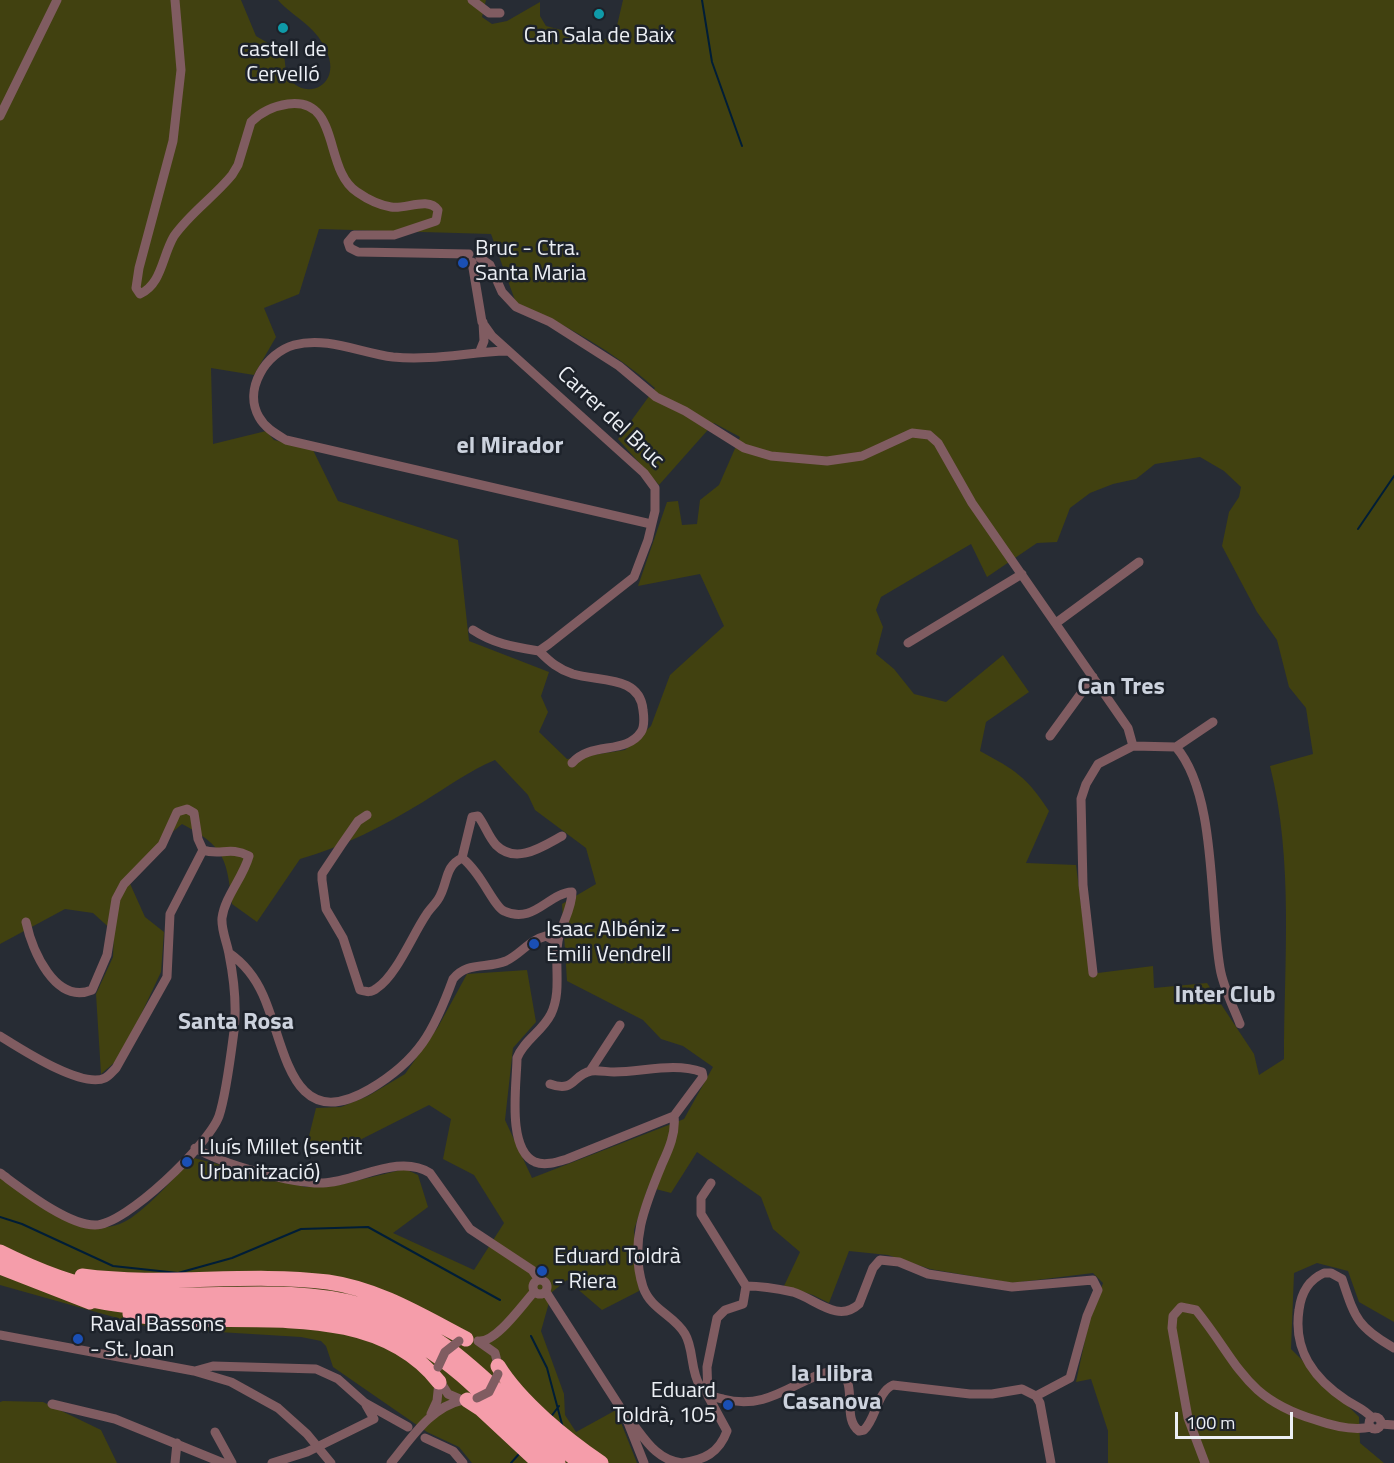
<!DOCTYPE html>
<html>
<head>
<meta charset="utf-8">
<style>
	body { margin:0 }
	#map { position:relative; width:1394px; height:1463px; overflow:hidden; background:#272c34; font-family:"Titillium Web",sans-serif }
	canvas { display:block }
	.scale { position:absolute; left:1175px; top:1412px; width:118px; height:27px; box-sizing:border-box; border:3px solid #eceff4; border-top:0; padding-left:8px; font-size:18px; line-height:21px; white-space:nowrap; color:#eceff4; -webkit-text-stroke:4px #1d222a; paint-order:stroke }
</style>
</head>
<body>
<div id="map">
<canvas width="1394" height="1463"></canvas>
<div class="scale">100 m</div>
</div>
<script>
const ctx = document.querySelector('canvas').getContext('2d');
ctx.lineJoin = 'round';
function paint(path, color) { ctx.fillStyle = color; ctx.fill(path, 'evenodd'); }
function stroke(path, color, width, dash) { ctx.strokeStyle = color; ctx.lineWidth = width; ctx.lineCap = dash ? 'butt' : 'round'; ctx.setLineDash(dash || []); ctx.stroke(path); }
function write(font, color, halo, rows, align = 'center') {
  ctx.font = font + ' "Titillium Web",sans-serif'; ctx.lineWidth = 5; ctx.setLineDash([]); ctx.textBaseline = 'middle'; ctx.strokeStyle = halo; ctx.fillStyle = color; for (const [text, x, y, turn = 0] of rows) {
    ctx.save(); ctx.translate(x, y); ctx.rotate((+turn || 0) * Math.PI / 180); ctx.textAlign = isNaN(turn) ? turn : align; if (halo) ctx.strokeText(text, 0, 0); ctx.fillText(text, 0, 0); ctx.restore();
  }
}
paint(new Path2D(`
	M 0,0 L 241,0 L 256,36 L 283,52 C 286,60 284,70 289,78 C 306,103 347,84 323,44 C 312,24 292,16 278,0 L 486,0 L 482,17 L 492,24 L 507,21 L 540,2 L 540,16 L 546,26 L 599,40 L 610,38 L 616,30 L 623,0 L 1394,0 L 1394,1322 L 1359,1302 L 1348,1271 L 1317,1263 L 1294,1273 L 1291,1349 L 1359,1417 L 1360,1443 L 1384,1463 L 1108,1463 L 1108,1431 L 1091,1379 L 1076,1382 L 1088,1326 L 1103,1283 L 1093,1273 L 1012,1283 L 930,1269 L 888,1255 L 849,1251 L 829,1303 L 813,1295 L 784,1286 L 800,1252 L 773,1229 L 761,1197 L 697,1152 L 671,1193 L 648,1187 L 634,1230 L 639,1291 L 602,1310 L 567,1280 L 552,1292 L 541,1331 L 564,1394 L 565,1415 L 576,1432 L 616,1410 L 637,1463 L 472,1463 L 459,1447 L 427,1432 L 333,1367 L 326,1346 L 321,1341 L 301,1337 L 153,1328 L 0,1285 L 0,1178 C 37,1200 87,1248 131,1218 C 154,1202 174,1177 194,1158 L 305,1187 L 339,1185 L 405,1169 L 418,1175 L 428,1207 L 393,1233 L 474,1270 L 504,1223 L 474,1175 L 443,1159 L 451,1119 L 429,1105 L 344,1148 L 307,1144 L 316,1108 L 341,1107 L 368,1096 L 405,1074 L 438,1027 L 467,974 L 527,970 L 536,1022 L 513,1048 L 505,1120 L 532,1178 L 684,1119 L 713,1067 L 683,1046 L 661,1039 L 643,1020 L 567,981 L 562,904 L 596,884 L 586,848 L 535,810 L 528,795 L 495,760 C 469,771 447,787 423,802 C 385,825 343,847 300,859 L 257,922 L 232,904 C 227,858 224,846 182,824 L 157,845 L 127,877 L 145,917 L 164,932 L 161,972 L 121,1057 L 101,1074 L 96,994 L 113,957 L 114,932 L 93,913 L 65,909 L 0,944 ZM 319,229 L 491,234 L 516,303 C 566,324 614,352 655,388 L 618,439 L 659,485 L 714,423 L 740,437 L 719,485 L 700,500 L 697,524 L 682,525 L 678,501 L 667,502 L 638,586 L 700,574 L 724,626 L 670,675 L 651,726 L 625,750 L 567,759 L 539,732 L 548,712 L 541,696 L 549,672 L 469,641 L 458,540 L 338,501 L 313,450 L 274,440 L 266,431 L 213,444 L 211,368 L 254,375 L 276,337 L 264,308 L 299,294 ZM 1200,457 L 1224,471 L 1241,487 L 1239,497 L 1229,512 L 1222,546 L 1257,612 L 1277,640 L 1289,687 L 1306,708 L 1313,754 L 1270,766 C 1294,861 1284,962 1284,1059 L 1259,1075 L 1254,1054 L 1207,983 L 1154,988 L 1153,966 L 1090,974 L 1076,865 L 1026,863 L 1049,811 C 1027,777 1015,770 980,751 L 986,722 L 1029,692 L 1003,655 L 946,702 L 914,694 L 894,669 L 876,654 L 883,627 L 876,610 L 881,597 L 971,544 L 987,577 L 1037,543 L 1057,542 L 1070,508 L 1090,493 L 1113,484 L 1136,479 L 1155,464 Z
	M 3,1401 L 43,1402 L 101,1430 L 117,1463 L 0,1463 L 0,1402 Z`), '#414110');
stroke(new Path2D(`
	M 702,0 L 712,62 L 742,146
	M 1358,529 L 1394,476
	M 0,1217 L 22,1224 L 113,1266 L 178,1273 L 232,1258 L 301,1229 L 368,1227 L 500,1300
	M 531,1336 L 547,1368 L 563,1428
	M 550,1418 L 559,1406
	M 511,1463 L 519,1454`), '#001d37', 2);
stroke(new Path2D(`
	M 175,0 L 181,70 L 173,141 L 139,268 L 136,288 L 140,294 C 162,284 162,256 174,236 C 190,213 214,197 232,175 L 238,165 L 251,122 C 261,112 274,106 288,104 C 341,97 323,170 357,192 C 367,199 379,205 391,207 C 405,210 428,196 438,210 L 436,221 L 394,235 L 354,235 L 348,242 L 350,248 L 358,252 L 469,254
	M 472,0 L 489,13 L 500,13
	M 0,116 L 57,0
	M 480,258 L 490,265 L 502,292 L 516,307 L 550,322 L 619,366 L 656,397 L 685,411 L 744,448 L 771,456 L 827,461 L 862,456 L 912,433 L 929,435 L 938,443 L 972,503 L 1128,728 L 1133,746
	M 472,262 L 482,322 L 492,336 L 644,473 L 655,488 L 655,511 L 648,540 L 634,577 L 549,644 L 539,651 C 515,647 494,644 473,630
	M 480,351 L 484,341 L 483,322
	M 507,351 C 469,352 432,361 393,357 C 361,353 327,336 294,345 C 266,353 243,389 259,417 C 265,428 276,434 286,440 L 651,524
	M 1056,623 L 1139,562
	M 908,643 L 1022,574
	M 539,651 C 550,662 558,669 573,674 C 599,682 640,675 643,710 C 644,717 645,726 641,732 C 626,755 591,741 572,763
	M 1050,736 L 1093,677
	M 1176,747 L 1213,722
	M 367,815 L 358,821 L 342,844 L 322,874 L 322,880 L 326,909 L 343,938 L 360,990 C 367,992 371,993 377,988 C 396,976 413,934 426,915 C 430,908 437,903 440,896 C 448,881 445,866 462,858 C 481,872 494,907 504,911 C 534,925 548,893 572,892 C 572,910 561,924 558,941 C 554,966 562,991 551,1014 C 542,1032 524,1040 517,1058 C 517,1082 506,1149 535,1162 C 545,1166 557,1162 567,1159 L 674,1116 L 703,1077 L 702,1072 C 674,1062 643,1072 614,1072 C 607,1072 598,1070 591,1071 C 572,1075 575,1093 550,1084
	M 462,858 L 472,817 L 478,816 C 485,825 488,836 496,845 C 516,865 542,847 562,836
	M 26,922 C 32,950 55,1005 92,990 L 107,955 L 116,899 L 124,884 L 162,845 L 177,812 L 187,809 L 194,813 L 198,839 L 203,850
	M 229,953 C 245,964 255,977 263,995 C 286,1046 290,1136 370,1089 C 419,1060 434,1031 453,979 C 467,961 487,969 506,961 C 521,954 529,940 546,936 L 557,942
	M 1093,973 L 1083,885 L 1081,799 L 1086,784 L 1098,764 L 1133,746 L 1176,747 C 1217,795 1209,904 1220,968 C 1223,987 1233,1006 1240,1024
	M 0,1036 C 21,1049 82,1089 105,1078 C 109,1076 113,1071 116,1068 L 167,977 L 170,914 L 203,850
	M 590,1071 L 620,1025
	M 674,1116 C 676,1133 669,1149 662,1164 C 645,1205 629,1243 643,1287 C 651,1310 674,1315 685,1334 C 694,1349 690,1370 700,1386 C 706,1395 713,1397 723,1399 C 773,1412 797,1375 839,1370 C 859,1384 841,1418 859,1431 L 864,1430 C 876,1419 877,1392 893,1385 L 970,1394 L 992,1394 L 1022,1389 L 1036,1396 L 1040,1403 L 1051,1463
	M 195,1148 C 222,1164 292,1184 323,1183 C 357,1182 398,1153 430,1173 L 470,1229 L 532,1270 L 539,1280
	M 0,1173 C 22,1189 67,1225 95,1225 C 126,1225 209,1144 219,1116 C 226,1095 231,1054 234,1031 C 237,1005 234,979 229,954 C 227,942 221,930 222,918 C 225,896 243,878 249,856 C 230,846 220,856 203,850
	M533 1287a7 7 0 1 1 14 0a7 7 0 1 1-14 0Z
	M 746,1286 C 761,1286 779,1289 793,1292 C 814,1298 838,1324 859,1304 L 873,1268 L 880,1260 L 899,1262 L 928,1274 L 1012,1287 L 1093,1280 L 1098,1290 L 1087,1316 L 1070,1378 L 1036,1396
	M 546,1292 L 625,1415 L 644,1463
	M 0,1335 L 194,1371 L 231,1382 L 278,1408 L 307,1434 L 331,1463
	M 478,1341 L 495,1353 L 499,1369
	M 480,1341 C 497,1341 522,1305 534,1292
	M 195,1371 L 213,1366 L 316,1369 L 338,1379 L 365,1403 L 408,1427
	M 438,1378 L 448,1394 L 462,1400
	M 52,1404 L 115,1419 L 223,1463
	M 431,1414 L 437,1401 L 439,1382
	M1369 1423a6 6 0 1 1 12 0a6 6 0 1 1-12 0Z
	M 1372,1418 C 1365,1409 1355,1406 1346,1400 C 1313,1378 1293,1350 1299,1310 C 1301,1294 1308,1280 1324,1273 L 1331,1273 L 1342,1279 C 1355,1318 1357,1327 1394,1348
	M 630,1420 C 645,1439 656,1460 682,1463
	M 1381,1424 L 1394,1425
	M 215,1432 L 232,1463
	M 425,1438 L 453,1451 L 463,1463
	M 175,1463 L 177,1443
	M 272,1463 L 307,1452 L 374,1419 L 366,1405
	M 391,1463 C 411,1439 430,1407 463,1400
	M 682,1463 C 704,1460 719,1453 727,1431 L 708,1396 L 707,1367 L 717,1318 L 725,1310 L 743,1304 L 746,1286 L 701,1214 L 701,1198 L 711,1183
	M 1205,1463 L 1188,1418 L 1172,1328 L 1173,1316 L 1181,1307 L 1196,1310 C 1239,1363 1243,1398 1316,1420 C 1333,1426 1353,1431 1371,1427`), '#805c61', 9);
stroke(new Path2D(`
	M 0,1252 C 34,1269 69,1284 107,1290 C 191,1304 278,1282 361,1305 C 461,1333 503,1408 581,1463
	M 0,1267 L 90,1302
	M 82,1276 C 164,1287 246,1272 328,1282 C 378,1289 422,1316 466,1339
	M 82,1298 C 98,1301 115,1305 131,1306 C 229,1312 331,1292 420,1345 C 474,1376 508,1427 558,1463
	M 130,1314 C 228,1332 368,1292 439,1382
	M 498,1366 C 520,1402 566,1439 601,1463
	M 467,1400 L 481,1409 L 539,1463`), '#f59daa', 15);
stroke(new Path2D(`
	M 438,1367 L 445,1352 L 459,1341
	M 477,1398 L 489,1392 L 498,1374`), '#805c61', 9);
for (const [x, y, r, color] of [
	[599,14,6,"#0f9aa8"],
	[283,28,6,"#0f9aa8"],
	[463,263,6,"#1a4fb4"],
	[534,944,6,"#1a4fb4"],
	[187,1162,6,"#1a4fb4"],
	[542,1271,6,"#1a4fb4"],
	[78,1339,6,"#1a4fb4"],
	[728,1405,6,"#1a4fb4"]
]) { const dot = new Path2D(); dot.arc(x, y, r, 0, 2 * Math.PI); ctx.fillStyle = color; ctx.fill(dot); stroke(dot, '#1d222a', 2); }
write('22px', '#eceff4', '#1d222a', [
	["Can Sala de Baix",599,37,"center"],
	["castell de",283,51,"center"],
	["Cervelló",283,76,"center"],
	["Bruc - Ctra.",475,250],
	["Santa Maria",475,275],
	["Isaac Albéniz -",546,931],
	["Emili Vendrell",546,956],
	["Lluís Millet (sentit",199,1149],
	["Urbanització)",199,1174],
	["Eduard Toldrà",554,1258],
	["- Riera",554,1283],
	["Raval Bassons",90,1326],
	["- St. Joan",90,1351],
	["Eduard",716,1392,"right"],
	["Toldrà, 105",716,1417,"right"]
], 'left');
write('22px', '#eceff4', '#1d222a', [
	["Carrer del Bruc",610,418,43]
]);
write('bold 24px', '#ccd2dd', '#1d222a', [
	["el Mirador",510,447],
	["Can Tres",1121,688],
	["Inter Club",1225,996],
	["Santa Rosa",236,1023],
	["la Llibra",832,1375],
	["Casanova",832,1403]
]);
</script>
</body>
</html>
